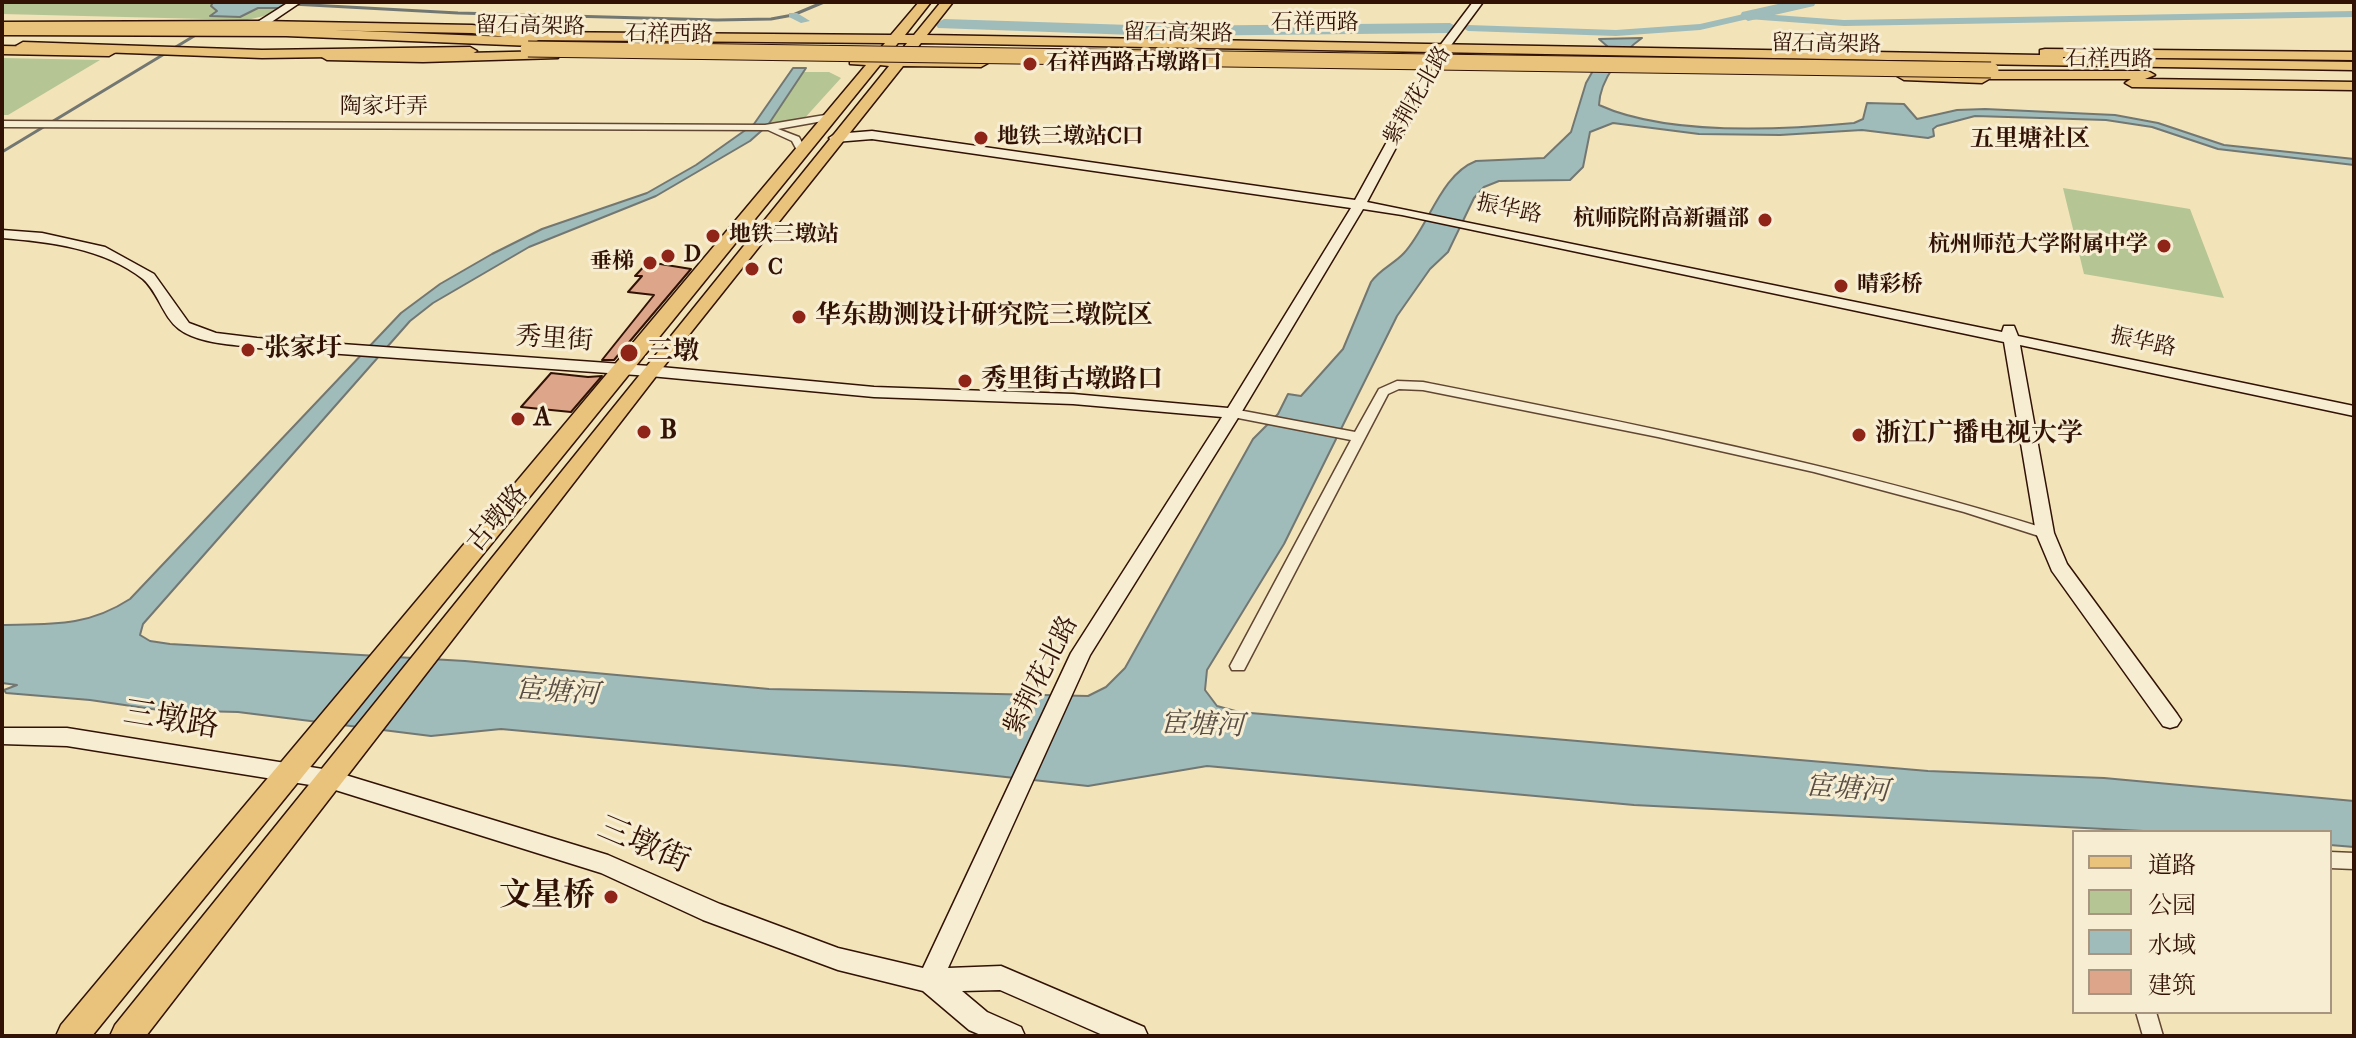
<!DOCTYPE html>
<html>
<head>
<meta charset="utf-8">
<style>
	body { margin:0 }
	#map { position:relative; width:2356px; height:1038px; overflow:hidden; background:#f2e3b9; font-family:"IM FELL French Canon","Noto Serif SC",serif }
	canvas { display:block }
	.frame { position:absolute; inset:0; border:4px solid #311205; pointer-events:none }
	.legend { position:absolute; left:2072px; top:830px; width:260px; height:184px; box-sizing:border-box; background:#f7edd2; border:2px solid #a89580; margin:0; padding:10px 14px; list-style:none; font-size:24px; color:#311205 }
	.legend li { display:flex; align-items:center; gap:16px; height:40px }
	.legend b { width:40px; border:2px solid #a89580 }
</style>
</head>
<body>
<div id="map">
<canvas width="2356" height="1038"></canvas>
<div class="frame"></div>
<ul class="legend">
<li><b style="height:10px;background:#e9c27c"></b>道路</li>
<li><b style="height:22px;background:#b5c594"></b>公园</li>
<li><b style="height:22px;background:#9fbbba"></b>水域</li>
<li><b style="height:22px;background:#dda589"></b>建筑</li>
</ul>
</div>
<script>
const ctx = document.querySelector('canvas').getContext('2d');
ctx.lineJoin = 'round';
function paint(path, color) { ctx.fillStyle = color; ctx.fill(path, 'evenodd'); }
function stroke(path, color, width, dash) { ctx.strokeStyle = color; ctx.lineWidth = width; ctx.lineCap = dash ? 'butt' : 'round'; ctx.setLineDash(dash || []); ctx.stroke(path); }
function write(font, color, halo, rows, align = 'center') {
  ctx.font = font + ' "IM FELL French Canon","Noto Serif SC",serif'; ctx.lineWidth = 6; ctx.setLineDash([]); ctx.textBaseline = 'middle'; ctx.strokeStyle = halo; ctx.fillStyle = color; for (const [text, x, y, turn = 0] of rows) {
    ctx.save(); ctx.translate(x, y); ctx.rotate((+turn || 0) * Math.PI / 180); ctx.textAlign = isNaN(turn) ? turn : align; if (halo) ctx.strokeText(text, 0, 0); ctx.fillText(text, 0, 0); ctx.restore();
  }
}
paint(new Path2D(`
	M 2,2 L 288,2 L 268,15 L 247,20 L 2,14 Z
	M 2,58 L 100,60 L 8,115 L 2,115 Z
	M 804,72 L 829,72 L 841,78 L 802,121 L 768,125 Z
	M 2063,188 L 2190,209 L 2224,298 L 2084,274 Z`), '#b5c594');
const water = new Path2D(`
	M 213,2 L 289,2 L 279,8 L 258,8 L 240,17 L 210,16 L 217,11 L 211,6 Z
	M 1642,38 C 1622,52 1600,79 1599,105 C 1667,136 1781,130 1854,123 L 1863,119 L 1867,103 L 1904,104 L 1917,119 L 1957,110 L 1985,109 L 2115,115 L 2158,123 L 2224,145 L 2354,159 L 2354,165 L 2218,149 L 2152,127 L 2106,120 L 1975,116 L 1937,126 L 1933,129 L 1934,136 L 1928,138 L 1862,130 L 1780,135 L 1699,134 L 1613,123 L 1590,132 L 1583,167 L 1570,180 L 1499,181 L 1484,187 L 1474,198 L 1448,252 L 1430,269 L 1397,316 L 1284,544 L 1207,670 L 1205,690 L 1217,706 L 1239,712 L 1928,771 L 2104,778 L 2354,801 L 2354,847 L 2330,845 L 2330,832 L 2163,832 L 1634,805 L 1207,766 L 1088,786 L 905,766 L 501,729 L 431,736 L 238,712 L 159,710 L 90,700 L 6,693 L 4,690 L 17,685 L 2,683 L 2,625 C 51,624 87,627 130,599 L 401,313 L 440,284 L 492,254 L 542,229 L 647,193 L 696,165 L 754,124 L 793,68 L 806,68 L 768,125 L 750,141 L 656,196 L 529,247 L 433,303 L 410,321 L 143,624 L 140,635 L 150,641 L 170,644 L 465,661 L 769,689 L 1088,696 L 1106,687 L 1125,668 L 1253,439 L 1278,414 L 1288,394 L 1301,396 L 1343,349 L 1371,282 C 1380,269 1394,264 1404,253 C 1429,226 1440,175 1476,161 L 1544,158 L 1571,132 L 1586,83 L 1607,46 L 1599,39 Z`);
paint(water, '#9fbbba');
stroke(water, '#737772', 2);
stroke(new Path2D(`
	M 292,4 L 458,13 L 717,20 L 771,19 L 793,15 L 824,2
	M 2,152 L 199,33`), '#737772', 3);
paint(new Path2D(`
	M 2354,11 L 2354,17 L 1844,26 L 1748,19 L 1700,30 L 1616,36 L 1468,31 L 1463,28 L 1468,25 L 1616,30 L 1700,24 L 1748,13 L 1844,20 Z
	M 789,13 L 797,13 L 810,21 L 801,23 L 789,17 Z`), '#9fbbba');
paint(new Path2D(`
	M 1787,2 L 1816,2 L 1814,6 L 1748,21 L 1740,16 L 1742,12 Z
	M 944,19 L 1162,26 L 1450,23 L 1459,28 L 1450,33 L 1162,36 L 938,28 L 935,24 Z`), '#9fbbba');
const building = new Path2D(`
	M 648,262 L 691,269 L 614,360 L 602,360 L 654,295 L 628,292 L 642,276 L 635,276 Z
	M 551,373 L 588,377 L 602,376 L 571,412 L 521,407 Z`);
paint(building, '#dda589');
stroke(building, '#311205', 2);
const street = new Path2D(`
	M 831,114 L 834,115 L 834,119 L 778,129 L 799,137 L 807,152 L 802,155 L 799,154 L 792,141 L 768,130 L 2,127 L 2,121 L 765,125 Z
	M 1397,381 L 1423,382 C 1634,424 1844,465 2050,530 L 2052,533 L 2045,538 L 1964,512 L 1814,472 L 1658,437 L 1423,390 L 1399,389 L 1388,394 L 1244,670 L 1232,670 L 1230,666 L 1351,440 L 1233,417 L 1227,413 L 1233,409 L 1355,432 L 1379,389 Z
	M 2330,852 L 2354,853 L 2354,869 L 2330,868 Z
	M 2136,1012 L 2156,1012 L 2163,1036 L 2143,1036 Z`);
const secondary = new Path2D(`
	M 289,2 L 301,2 L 264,27 L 256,27 L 256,23 Z
	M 1473,2 L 1483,2 L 1449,48 L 1367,202 L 2002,332 L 2004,326 L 2014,326 L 2018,336 L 2354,406 L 2354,416 L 2020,345 L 2054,533 L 2067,564 L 2177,714 L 2181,720 L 2177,726 L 2170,728 L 2163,726 L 2052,571 L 2036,533 L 2004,342 L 1402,215 L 1363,209 L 1241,413 L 1090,655 L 948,968 L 1001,966 L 1144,1027 L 1148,1036 L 1105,1036 L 1000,990 L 962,991 L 987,1012 L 1021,1027 L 1025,1036 L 983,1036 L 969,1030 L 923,991 L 838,970 L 703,920 L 601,873 L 329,788 L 67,746 L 2,744 L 2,728 L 67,728 L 329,770 L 608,855 L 720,904 L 838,948 L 923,968 L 1071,653 L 1222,417 L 1073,404 L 874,397 L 650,376 L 257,348 C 233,344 199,344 179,329 C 163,317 158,292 143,279 C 103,248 50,242 2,238 L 2,230 L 42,233 L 105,247 L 154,274 L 189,323 L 216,333 L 257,338 L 650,366 L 874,387 L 1073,394 L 1228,408 L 1351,208 L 872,139 L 835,142 L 829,138 L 835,134 L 872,131 L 1355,200 L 1439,47 Z`);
const primary = new Path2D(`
	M 919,2 L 931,2 L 905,35 L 914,35 L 941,2 L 953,2 L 927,35 L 2040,55 L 2040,50 L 2045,49 L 2354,52 L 2354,60 L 2063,57 L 2063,62 L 2058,63 L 921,43 L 909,58 L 981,59 L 988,63 L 981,67 L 903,66 L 657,375 L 146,1036 L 110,1036 L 115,1025 L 889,66 L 880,65 L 92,1036 L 56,1036 L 61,1025 L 168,897 L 866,65 L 850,64 L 850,58 L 873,57 L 885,43 L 532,40 L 472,33 L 260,29 L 2,30 L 2,22 L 260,21 L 472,25 L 532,32 L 891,35 ZM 898,43 L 907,43 L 895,58 L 886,58 Z
	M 2,46 L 109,48 L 116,52 L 109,56 L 2,54 Z
	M 553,51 L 558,52 L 558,58 L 423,62 L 327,60 L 320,56 L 327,52 L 423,54 Z
	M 1967,71 L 2148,71 L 2155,75 L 2145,79 L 2354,82 L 2354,90 L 2132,87 L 2125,83 L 2131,79 L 1989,79 L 1982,83 L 1904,80 L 1897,76 L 1904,72 L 1961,74 Z`);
const highway = new Path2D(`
	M 2,27 L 286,28 L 533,38 L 540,42 L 533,46 L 286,36 L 2,35 Z
	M 23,42 L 262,50 L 470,47 L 477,51 L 470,55 L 262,58 L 18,49 L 16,46 Z
	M 1977,57 L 2354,62 L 2354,70 L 1972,64 L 1970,61 Z`);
stroke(street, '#614632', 3);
stroke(secondary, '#311205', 3);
stroke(primary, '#311205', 3);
stroke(highway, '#311205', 3);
paint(street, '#f7edd2');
paint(secondary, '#f7edd2');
paint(primary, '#e9c27c');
paint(highway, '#e9c27c');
const highwayBridge = new Path2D(`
	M 528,49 L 1991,70`);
stroke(highwayBridge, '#311205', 17, []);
stroke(highwayBridge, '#e9c27c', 15);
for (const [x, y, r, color] of [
	[1030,64,8,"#8f2418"],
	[981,138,8,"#8f2418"],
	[1765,220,8,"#8f2418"],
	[713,236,8,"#8f2418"],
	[2164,246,8,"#8f2418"],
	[668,256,8,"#8f2418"],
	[650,263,8,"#8f2418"],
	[752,269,8,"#8f2418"],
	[1841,286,8,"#8f2418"],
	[799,317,8,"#8f2418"],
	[248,350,8,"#8f2418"],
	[629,353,10,"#8f2418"],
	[965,381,8,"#8f2418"],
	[518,419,8,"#8f2418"],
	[644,432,8,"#8f2418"],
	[1859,435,8,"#8f2418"],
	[611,897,8,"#8f2418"]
]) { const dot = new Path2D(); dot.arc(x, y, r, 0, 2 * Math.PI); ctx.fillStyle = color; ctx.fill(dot); stroke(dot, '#f7edd2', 3); }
write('22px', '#311205', '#f7edd2', [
	["石祥西路",1315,24],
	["留石高架路",530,27,1],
	["留石高架路",1178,34,1],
	["石祥西路",669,35,1],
	["留石高架路",1826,45,1],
	["石祥西路",2109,60,1],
	["紫荆花北路",1418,96,-60],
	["陶家圩弄",384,108],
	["振华路",1509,210,12],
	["振华路",2143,343,12]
]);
write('bold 22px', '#311205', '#f7edd2', [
	["石祥西路古墩路口",1046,64],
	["地铁三墩站C口",997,138],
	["杭师院附高新疆部",1749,220,"right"],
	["地铁三墩站",729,236],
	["杭州师范大学附属中学",2148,246,"right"],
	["D",684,256],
	["垂梯",634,263,"right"],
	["C",768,269],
	["晴彩桥",1857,286]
], 'left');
write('bold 24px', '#311205', '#f7edd2', [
	["五里塘社区",2030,140]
]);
write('bold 26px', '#311205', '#f7edd2', [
	["华东勘测设计研究院三墩院区",815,317],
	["张家圩",264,350],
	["三墩",647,353],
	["秀里街古墩路口",981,381],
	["A",534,419],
	["B",660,432],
	["浙江广播电视大学",1875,435]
], 'left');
write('26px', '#311205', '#f7edd2', [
	["秀里街",554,340,4],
	["古墩路",498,519,-50],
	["紫荆花北路",1042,676,-63]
]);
write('italic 28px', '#584d44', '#f7edd2', [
	["宦塘河",557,693,4],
	["宦塘河",1202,726,2],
	["宦塘河",1847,790,4]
]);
write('32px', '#311205', '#f7edd2', [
	["三墩路",171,721,9],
	["三墩街",643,846,23]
]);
write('bold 32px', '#311205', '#f7edd2', [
	["文星桥",595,897]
], 'right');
</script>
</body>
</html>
